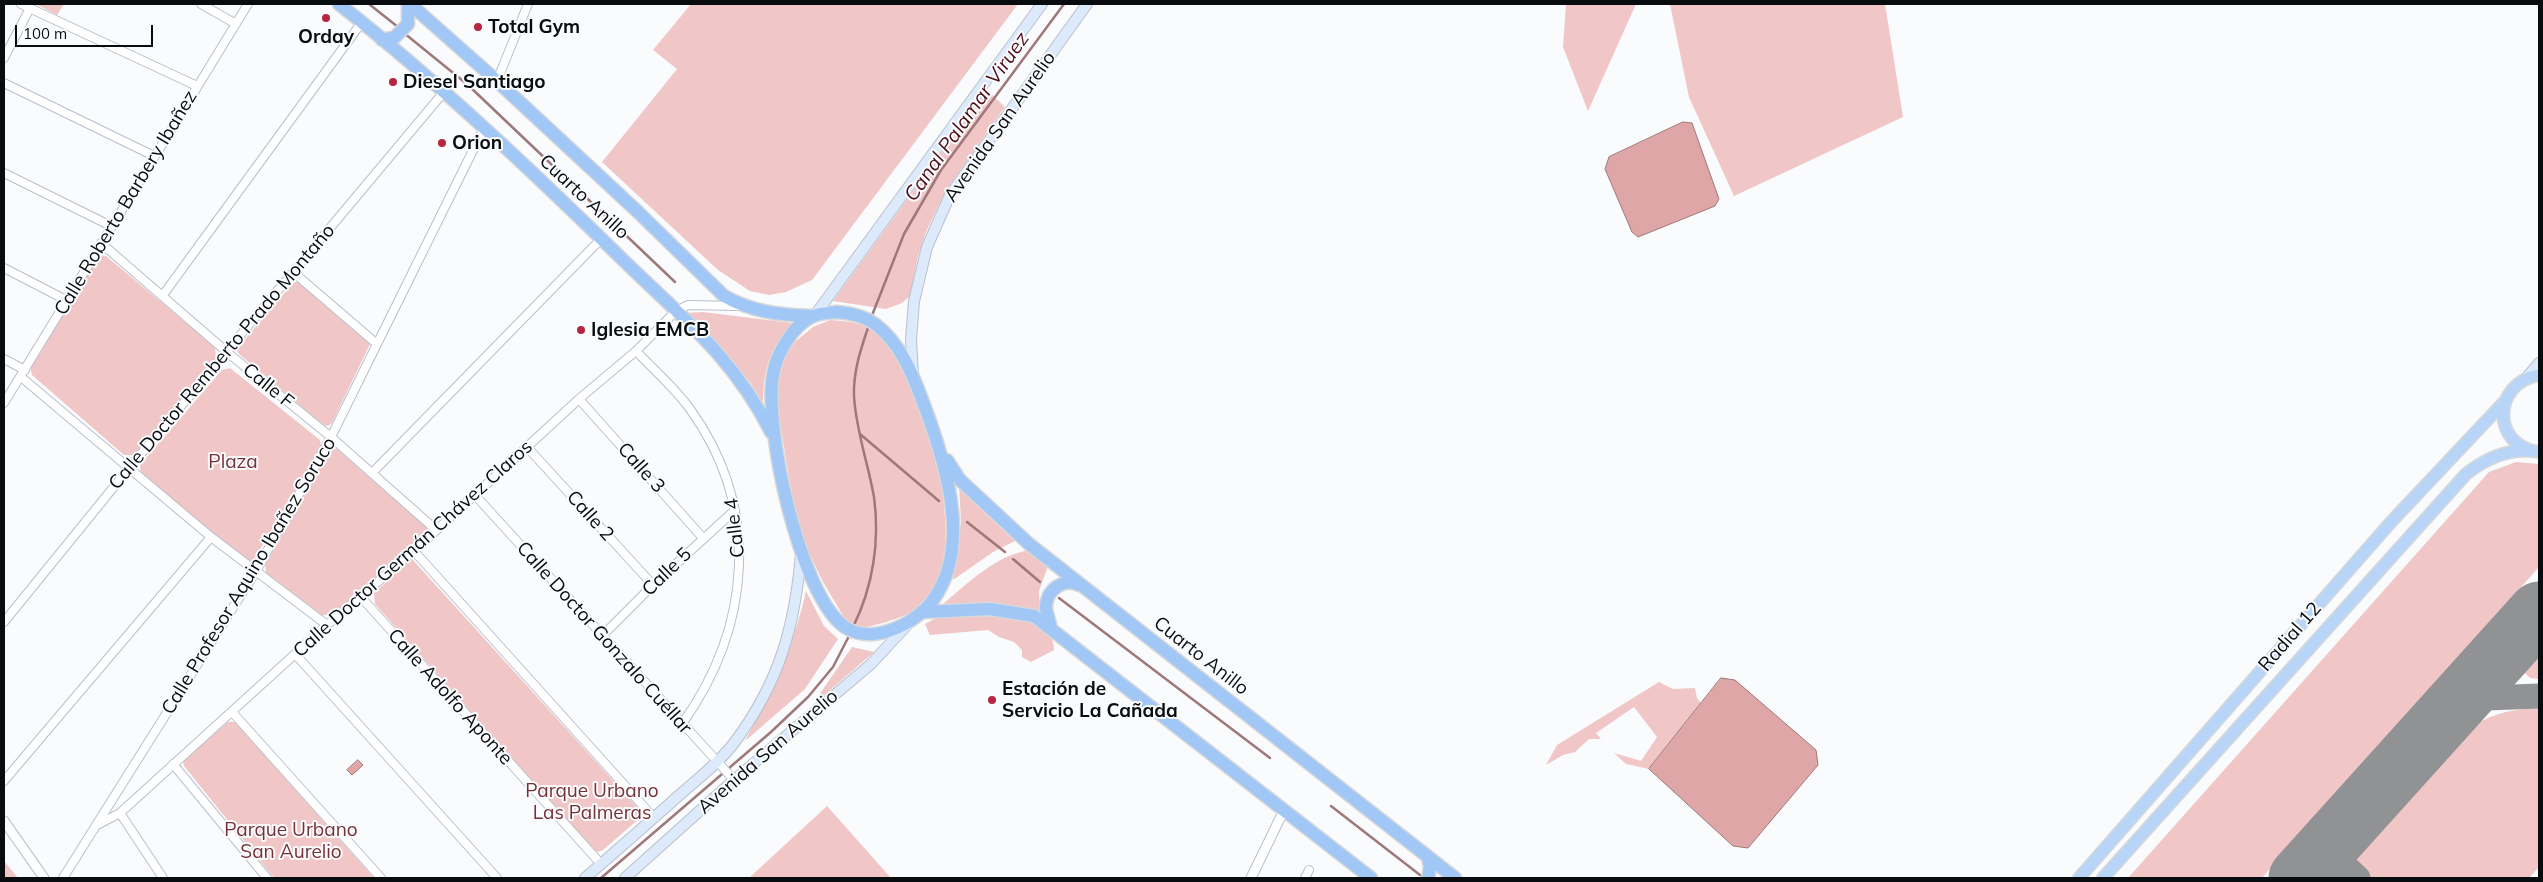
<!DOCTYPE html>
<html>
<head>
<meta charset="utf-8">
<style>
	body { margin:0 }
	#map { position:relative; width:2543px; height:882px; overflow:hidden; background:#f9fbfd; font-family:Mulish,sans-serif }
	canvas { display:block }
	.frame { position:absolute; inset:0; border:5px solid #090c0f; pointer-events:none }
	.scale { position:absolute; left:15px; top:25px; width:138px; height:22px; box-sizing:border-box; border:2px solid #090c0f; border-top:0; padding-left:6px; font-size:15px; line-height:18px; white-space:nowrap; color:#090c0f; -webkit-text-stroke:4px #f9fbfd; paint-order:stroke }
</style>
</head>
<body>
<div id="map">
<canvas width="2543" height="882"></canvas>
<div class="frame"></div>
<div class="scale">100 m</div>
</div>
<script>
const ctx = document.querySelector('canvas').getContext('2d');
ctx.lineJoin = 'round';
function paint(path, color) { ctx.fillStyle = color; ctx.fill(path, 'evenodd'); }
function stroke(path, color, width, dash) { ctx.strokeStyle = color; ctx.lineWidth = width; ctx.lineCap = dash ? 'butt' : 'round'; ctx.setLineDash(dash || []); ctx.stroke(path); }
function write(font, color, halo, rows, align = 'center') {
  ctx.font = font + ' Mulish,sans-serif'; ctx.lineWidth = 4; ctx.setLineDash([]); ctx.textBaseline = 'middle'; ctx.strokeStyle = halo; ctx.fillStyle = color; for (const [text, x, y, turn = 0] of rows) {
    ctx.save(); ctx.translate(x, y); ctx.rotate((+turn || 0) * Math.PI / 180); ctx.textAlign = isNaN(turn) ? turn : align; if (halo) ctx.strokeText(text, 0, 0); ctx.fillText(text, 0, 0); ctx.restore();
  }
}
paint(new Path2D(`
	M 36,4 L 64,4 L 57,15 Z
	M 691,4 L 1018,4 L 812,280 L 786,292 L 769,295 L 750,291 L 718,270 L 602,162 L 677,69 L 653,50 Z
	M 1566,4 L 1636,4 L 1588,111 L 1563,47 Z
	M 1670,4 L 1885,4 L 1903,117 L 1734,196 L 1689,97 Z
	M 987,90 L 1005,107 L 945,192 L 926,232 L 918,256 L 910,296 L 902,303 L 886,309 L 833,301 Z
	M 99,255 L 106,256 L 215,347 L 216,359 L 134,455 L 124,455 L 32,375 L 30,366 L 93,258 Z
	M 294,282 L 298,282 L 367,339 L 370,344 L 332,423 L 328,426 L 323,425 L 239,354 L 237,351 L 240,345 Z
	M 703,312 L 792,323 C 768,354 764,365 763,403 L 750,382 L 686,313 Z
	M 830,320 C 849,321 869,323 883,338 C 924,383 969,539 932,594 C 918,615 885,623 862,628 L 845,619 L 823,582 L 810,555 L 795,514 L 778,411 L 777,380 L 785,355 L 796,341 L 813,327 Z
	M 230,368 L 320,440 L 321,447 L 252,563 L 247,563 L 141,476 L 140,465 L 222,370 Z
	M 333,449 L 337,449 L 427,528 L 427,531 L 333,615 L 322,615 L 266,573 L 265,565 L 330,450 Z
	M 2516,462 L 2539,464 L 2539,567 L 2262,878 L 2128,878 L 2489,472 Z
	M 959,484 L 972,501 L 1015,541 L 993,552 L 953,580 L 961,522 Z
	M 1030,550 L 1048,566 L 1039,591 L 1040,612 L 998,604 L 942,605 C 968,583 996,555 1030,550 Z
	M 412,559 L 638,808 L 640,818 L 603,850 L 598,852 L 593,850 L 375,604 L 374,593 Z
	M 806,591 L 824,626 L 838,639 L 805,689 L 745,741 C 772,692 794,645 806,591 Z
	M 938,617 C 967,618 1056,607 1054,650 L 1031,662 L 1022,657 L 1022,650 L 1014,642 L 999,637 L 988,630 L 930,635 L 925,624 Z
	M 852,647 L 874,652 L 821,698 L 819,695 Z
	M 2539,655 L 2539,679 L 2530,678 L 2524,672 Z
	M 1659,682 L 1673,689 L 1695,688 L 1697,698 L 1701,703 L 1649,769 L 1626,764 L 1614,753 L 1641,761 L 1657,737 L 1634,707 L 1596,733 L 1601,739 L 1589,739 L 1575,752 L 1563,755 L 1546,765 L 1557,745 Z
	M 2539,708 L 2539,867 L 2529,878 L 2334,878 L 2475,725 C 2496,712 2515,709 2539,708 Z
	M 228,722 L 235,722 L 374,878 L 274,878 L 184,766 L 183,760 Z
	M 827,806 L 891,878 L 749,878 Z
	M 4,861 L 18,878 L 4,878 Z`), '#f1c6c6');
const water = new Path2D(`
	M 1683,122 L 1692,123 L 1719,199 L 1715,206 L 1638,237 L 1632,232 L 1605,169 L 1609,157 Z
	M 1721,678 L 1735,680 L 1816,750 L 1818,765 L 1748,848 L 1733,846 L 1649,769 Z
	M 358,760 L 363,765 L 352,775 L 347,770 Z`);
paint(water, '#dfa6a7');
stroke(water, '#9f7879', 1);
stroke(new Path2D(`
	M 369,4 L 398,27
	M 404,33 L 468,85 L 675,282
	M 871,318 L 904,234 L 941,170 L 1064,4
	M 860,434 L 939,501
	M 967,522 L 1005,552
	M 1013,559 L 1040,582
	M 1059,598 L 1270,758
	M 853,627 C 873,587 880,541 874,497 C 868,463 856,431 854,396 C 853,372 861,348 869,325
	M 1331,806 L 1420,875
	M 601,878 L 771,732 L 808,697 L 833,667 L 850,634`), '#9f7879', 2.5);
stroke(new Path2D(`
	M 2461,699 L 2539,696
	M 2326,848 L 2358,878`), '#909294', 25);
stroke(new Path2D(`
	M 2299,878 L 2539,612`), '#909294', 61);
const minor = new Path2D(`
	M 21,4 L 197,86
	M 201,4 L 236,24
	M 4,58 L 30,8
	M 497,81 L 528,4
	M 4,83 L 154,156
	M 4,173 L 111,226
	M 101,243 L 228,353 L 331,437 L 435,529
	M 4,268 L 66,300
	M 293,272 L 377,344
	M 163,295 L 362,22
	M 636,351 C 654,370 675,388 690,409 C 762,509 751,627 682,724
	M 4,359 L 25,370
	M 21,377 L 211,537 L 327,625
	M 579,399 L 703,538
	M 4,403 L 248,4
	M 527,447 L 653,585
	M 372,473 L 601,239
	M 474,494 L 734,780
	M 414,551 L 654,818
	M 360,596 L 601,864
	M 4,622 L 130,467 L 443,93
	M 602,636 L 653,585 L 735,510
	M 295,654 L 497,878
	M 232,712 L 381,878
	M 173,764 L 267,878
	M 4,781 L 211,537
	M 120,813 L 163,878
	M 97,825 L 120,813 L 327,625 L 414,551 L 579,399 L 636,351 L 676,311 L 688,305 L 738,306
	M 63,878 L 256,571 L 331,437 L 484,128
	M 1305,878 L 1309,870`);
const tertiary = new Path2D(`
	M 4,821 L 44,878
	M 1251,878 L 1284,810`);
const secondary = new Path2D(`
	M 815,315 L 1042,4
	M 913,375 L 911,340 L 914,301 L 927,247 L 950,195 L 1087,4
	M 2527,377 L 2539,363
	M 585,878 C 616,851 646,825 676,798 C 696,780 718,764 734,743 C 779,683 795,627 801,553
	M 625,878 L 734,780 L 871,664 L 908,624`);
const primary = new Path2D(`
	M 2539,375 C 2492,383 2491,446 2539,452
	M 2079,878 L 2391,522 L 2506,400
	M 2103,878 L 2466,474 C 2485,459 2506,449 2531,451`);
const trunk = new Path2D(`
	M 339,4 C 437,81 530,169 619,256 C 678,314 733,356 771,432
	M 410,4 L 497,81 L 638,212 L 724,296 C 752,312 780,315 812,316
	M 382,40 L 395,37 L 408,24 L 408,4
	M 837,312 C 850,313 864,316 875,324 C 904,346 915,381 927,413 C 947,468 971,548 933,600 C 915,625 868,648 841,624 C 799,588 764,429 773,375 C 776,354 793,325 813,316 C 820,313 829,313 837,312 Z
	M 947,460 L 960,480 L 1029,544 L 1455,878
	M 924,612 L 990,609 L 1034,616 L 1371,878
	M 1051,629 C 1050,622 1047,615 1046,609 C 1045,591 1063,577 1079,585
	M 1428,878 L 1430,867 L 1428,858`);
stroke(minor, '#b8c0cb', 10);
stroke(tertiary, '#b8c0cb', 11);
stroke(secondary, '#b8c0cb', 12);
stroke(primary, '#d8d8d9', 14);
stroke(trunk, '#d8d8d9', 15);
stroke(minor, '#fff', 8);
stroke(tertiary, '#fff', 9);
stroke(secondary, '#dceafb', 10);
stroke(primary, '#b8d5f8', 11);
stroke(trunk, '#a0c7f6', 12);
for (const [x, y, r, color] of [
	[326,18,5,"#b7253e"],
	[478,27,5,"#b7253e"],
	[393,82,5,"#b7253e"],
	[442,143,5,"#b7253e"],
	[581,330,5,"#b7253e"],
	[992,700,5,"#b7253e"]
]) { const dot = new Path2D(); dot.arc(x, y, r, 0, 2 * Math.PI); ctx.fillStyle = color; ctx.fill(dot); stroke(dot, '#f9fbfd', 2); }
write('bold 19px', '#090c0f', '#f9fbfd', [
	["Total Gym",488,27],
	["Orday",326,37,"center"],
	["Diesel Santiago",403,82],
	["Orion",452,143],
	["Iglesia EMCB",591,330],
	["Estación de",1002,689],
	["Servicio La Cañada",1002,711]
], 'left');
write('19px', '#090c0f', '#f9fbfd', [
	["Avenida San Aurelio",1000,127,-55],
	["Cuarto Anillo",584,197,43],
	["Calle Roberto Barbery Ibañez",126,203,-59],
	["Calle Doctor Remberto Prado Montaño",222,357,-50],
	["Calle F",268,386,39],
	["Calle 3",641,468,48],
	["Calle 2",590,516,48],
	["Calle 4",735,528,-97],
	["Calle Doctor Germán Chávez Claros",413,549,-42],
	["Calle 5",667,572,-44],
	["Calle Profesor Aquino Ibañez Soruco",249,576,-59],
	["Radial 12",2290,637,-49],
	["Calle Doctor Gonzalo Cuéllar",604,638,48],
	["Cuarto Anillo",1201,656,38],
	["Calle Adolfo Aponte",450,697,48],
	["Avenida San Aurelio",768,752,-41]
]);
write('19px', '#753136', '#f9fbfd', [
	["Plaza",233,462],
	["Parque Urbano",592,791],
	["Las Palmeras",592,813],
	["Parque Urbano",291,830],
	["San Aurelio",291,852]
]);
write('italic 20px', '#4e0b16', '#f9fbfd', [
	["Canal Palamar Viruez",967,117,-55]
]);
</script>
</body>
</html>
